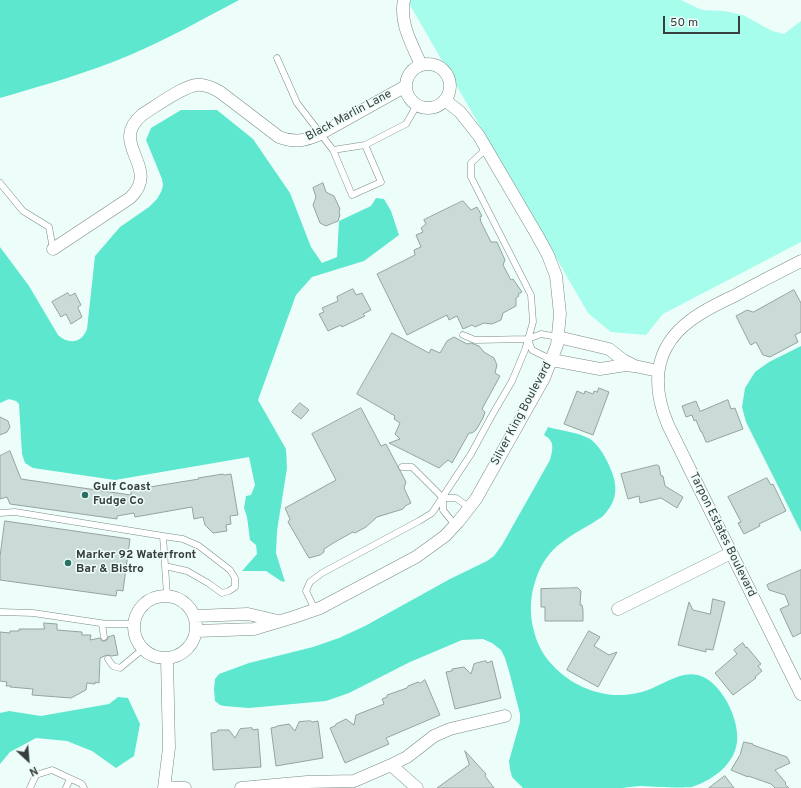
<!DOCTYPE html>
<html>
<head>
<meta charset="utf-8">
<style>
	body { margin:0 }
	#map { position:relative; width:801px; height:788px; overflow:hidden; background:#edfefa; font-family:Overpass,sans-serif }
	canvas { display:block }
	.north { position:absolute; left:8px; top:740px; width:40px; height:40px; -webkit-text-stroke:3px #edfefa; paint-order:stroke; rotate:154deg; font-size:11px; font-weight:700; line-height:16px; text-align:center; color:#383e3d }
	.north::after { content:''; display:block; margin:auto; width:14px; height:18px; background:#383e3d; clip-path:polygon(50% 0,100% 100%,50% 72%,0 100%) }
	.scale { position:absolute; left:663px; top:16px; width:77px; height:18px; box-sizing:border-box; border:2px solid #383e3d; border-top:0; padding-left:5px; font-size:12px; line-height:14px; white-space:nowrap; color:#383e3d; -webkit-text-stroke:3px #edfefa; paint-order:stroke }
</style>
</head>
<body>
<div id="map">
<canvas width="801" height="788"></canvas>
<div class="north">N</div>
<div class="scale">50 m</div>
</div>
<script>
const ctx = document.querySelector('canvas').getContext('2d');
ctx.lineJoin = 'round';
function paint(path, color) { ctx.fillStyle = color; ctx.fill(path, 'evenodd'); }
function stroke(path, color, width, dash) { ctx.strokeStyle = color; ctx.lineWidth = width; ctx.lineCap = dash ? 'butt' : 'round'; ctx.setLineDash(dash || []); ctx.stroke(path); }
function write(font, color, halo, rows, align = 'center') {
  ctx.font = font + ' Overpass,sans-serif'; ctx.lineWidth = 3; ctx.setLineDash([]); ctx.textBaseline = 'middle'; ctx.strokeStyle = halo; ctx.fillStyle = color; for (const [text, x, y, turn = 0] of rows) {
    ctx.save(); ctx.translate(x, y); ctx.rotate((+turn || 0) * Math.PI / 180); ctx.textAlign = isNaN(turn) ? turn : align; if (halo) ctx.strokeText(text, 0, 0); ctx.fillText(text, 0, 0); ctx.restore();
  }
}
paint(new Path2D(`
	M 407,0 L 681,0 L 702,10 L 724,11 L 743,15 L 772,31 L 784,34 L 801,21 L 801,242 L 663,314 L 646,335 L 611,332 L 588,313 Z`), '#a6fdeb');
paint(new Path2D(`
	M 0,0 L 239,0 C 203,19 168,39 130,55 C 88,73 44,85 0,98 Z
	M 181,110 L 217,110 L 253,139 L 290,193 L 311,247 L 322,263 L 337,257 L 339,221 L 371,206 L 376,198 L 384,199 L 391,211 L 399,235 L 364,261 L 312,277 L 296,295 L 258,400 L 286,449 L 287,468 L 277,531 L 276,553 L 285,582 L 281,581 L 266,571 L 242,571 L 257,554 L 256,545 L 250,540 L 247,517 L 244,508 L 246,496 L 251,495 L 255,485 L 249,457 L 115,480 L 33,468 L 25,463 L 22,454 L 19,404 L 16,401 L 9,399 L 0,403 L 0,247 L 29,286 L 58,335 C 69,345 82,343 87,329 L 95,256 L 120,227 L 149,207 L 157,199 L 161,192 L 163,186 L 162,179 L 146,140 L 151,128 Z
	M 801,346 L 801,532 L 746,422 L 742,407 L 745,388 L 755,372 L 769,362 Z
	M 548,427 C 562,431 578,432 590,439 C 598,445 603,453 607,461 C 618,483 620,499 602,517 C 572,537 547,543 535,582 C 527,606 531,635 545,656 C 568,688 610,704 648,690 C 667,683 686,666 707,679 C 723,689 736,715 737,733 C 740,760 716,779 692,787 C 679,788 656,787 642,786 C 636,786 629,787 623,788 C 612,788 600,788 589,788 C 567,788 545,788 523,788 L 512,777 L 510,769 L 509,761 L 520,722 L 520,714 L 509,671 L 505,658 L 501,650 L 492,643 L 483,639 L 462,640 L 410,662 L 349,693 L 326,701 L 249,708 L 224,706 L 220,705 L 215,701 L 214,689 L 215,679 L 219,674 L 249,663 L 313,647 L 339,638 L 365,626 L 450,579 L 487,561 L 494,556 L 502,545 L 550,460 C 553,449 555,441 544,435 Z
	M 118,697 L 128,698 L 140,724 L 134,756 L 116,768 L 92,751 L 67,741 L 36,738 L 10,752 L 0,764 L 0,713 L 9,711 L 41,716 L 109,704 Z`), '#5de7cf');
const building = new Path2D(`
	M 323,183 L 326,192 L 334,196 L 340,209 L 339,212 L 340,215 L 338,221 L 326,226 L 320,223 L 313,205 L 316,197 L 313,188 Z
	M 463,201 L 471,210 L 477,207 L 482,216 L 480,217 L 481,222 L 491,242 L 497,242 L 505,260 L 503,265 L 511,280 L 513,279 L 522,292 L 518,294 L 519,296 L 516,298 L 516,306 L 503,313 L 501,320 L 492,324 L 484,323 L 475,327 L 472,325 L 463,329 L 457,316 L 449,320 L 447,315 L 407,335 L 377,274 L 415,255 L 414,250 L 421,247 L 416,235 L 423,232 L 421,228 L 426,224 L 424,220 Z
	M 353,289 L 356,295 L 362,293 L 371,310 L 363,314 L 365,316 L 342,327 L 341,325 L 328,331 L 319,314 L 324,312 L 322,308 L 338,301 L 337,297 Z
	M 794,290 L 801,303 L 801,332 L 795,335 L 798,342 L 770,357 L 763,355 L 756,342 L 751,345 L 750,344 L 736,316 L 747,310 L 753,312 Z
	M 68,293 L 70,296 L 75,293 L 81,305 L 78,307 L 78,308 L 82,317 L 71,324 L 66,314 L 61,317 L 52,302 Z
	M 392,333 L 429,353 L 431,349 L 440,353 L 447,341 L 454,337 L 467,344 L 471,343 L 479,346 L 484,352 L 494,358 L 497,365 L 495,373 L 500,376 L 482,409 L 485,412 L 483,418 L 476,430 L 472,433 L 469,433 L 452,463 L 448,460 L 439,468 L 389,443 L 400,439 L 395,434 L 400,423 L 394,419 L 395,416 L 357,394 Z
	M 599,388 L 609,392 L 593,435 L 564,424 L 577,391 L 584,394 L 585,391 L 593,394 L 594,391 L 597,392 Z
	M 728,400 L 731,409 L 735,408 L 743,429 L 708,442 L 706,442 L 702,432 L 701,432 L 696,420 L 694,421 L 692,415 L 686,417 L 682,406 L 696,401 L 700,411 Z
	M 300,403 L 309,410 L 301,419 L 292,412 Z
	M 361,408 L 381,446 L 386,444 L 406,482 L 404,488 L 411,503 L 405,506 L 403,509 L 377,517 L 366,527 L 355,533 L 353,532 L 335,542 L 324,549 L 324,552 L 320,555 L 309,558 L 288,522 L 290,519 L 285,508 L 336,480 L 312,434 Z
	M 0,417 L 8,421 L 10,427 L 7,432 L 0,435 Z
	M 10,451 L 21,479 L 131,495 L 131,490 L 199,479 L 198,478 L 223,474 L 224,475 L 231,474 L 238,515 L 230,516 L 231,524 L 226,525 L 227,531 L 213,533 L 205,525 L 203,517 L 194,519 L 192,507 L 135,517 L 134,513 L 117,516 L 117,519 L 10,504 L 7,497 L 0,499 L 0,456 Z
	M 657,465 L 659,466 L 661,476 L 663,476 L 665,486 L 683,497 L 677,508 L 661,498 L 640,503 L 639,496 L 628,499 L 621,474 Z
	M 767,478 L 771,485 L 773,484 L 786,511 L 759,524 L 760,526 L 744,534 L 738,523 L 741,522 L 728,497 Z
	M 5,521 L 130,539 L 123,591 L 117,590 L 116,596 L 0,580 L 0,557 Z
	M 801,570 L 801,633 L 793,637 L 780,609 L 789,605 L 785,595 L 769,590 L 767,585 Z
	M 578,588 L 581,591 L 580,605 L 582,605 L 583,610 L 583,621 L 545,621 L 545,607 L 541,607 L 541,589 Z
	M 713,599 L 725,602 L 713,650 L 706,649 L 706,652 L 678,645 L 689,602 L 693,610 L 710,614 Z
	M 44,623 L 57,624 L 57,630 L 82,632 L 82,635 L 91,635 L 90,640 L 100,638 L 102,641 L 105,641 L 108,639 L 108,637 L 114,635 L 118,655 L 111,656 L 107,655 L 100,658 L 99,683 L 95,682 L 95,684 L 87,683 L 86,690 L 71,698 L 32,695 L 33,689 L 10,687 L 11,686 L 6,686 L 7,682 L 0,681 L 0,632 L 10,633 L 10,631 L 19,631 L 19,629 L 44,629 Z
	M 589,631 L 600,637 L 594,646 L 609,655 L 617,652 L 598,687 L 567,670 Z
	M 743,643 L 746,648 L 747,647 L 761,664 L 758,666 L 762,671 L 755,677 L 756,678 L 733,695 L 715,673 L 737,654 L 734,650 Z
	M 486,661 L 487,663 L 492,661 L 501,698 L 455,709 L 446,672 L 452,671 L 452,669 L 464,667 L 471,674 L 474,664 Z
	M 425,680 L 440,715 L 386,738 L 389,744 L 345,763 L 330,728 L 335,726 L 336,724 L 346,719 L 354,725 L 356,715 L 384,704 L 382,699 L 387,697 L 387,695 L 407,688 L 408,686 L 418,682 L 420,683 Z
	M 311,721 L 312,722 L 318,721 L 323,758 L 276,766 L 271,728 L 276,727 L 277,726 L 289,724 L 295,731 L 299,722 Z
	M 252,728 L 253,730 L 258,729 L 261,767 L 213,770 L 211,733 L 217,732 L 218,730 L 229,730 L 235,738 L 240,729 Z
	M 744,742 L 753,744 L 753,745 L 787,757 L 790,763 L 775,770 L 786,783 L 785,784 L 789,788 L 775,788 L 771,784 L 748,776 L 748,777 L 731,770 L 740,755 Z
	M 465,751 L 486,774 L 485,776 L 494,788 L 437,788 L 469,765 Z
	M 725,776 L 734,788 L 709,788 Z`);
paint(building, '#cadbd7');
stroke(building, '#94a3a0', 1);
const service = new Path2D(`
	M 277,58 L 297,103 L 333,150 L 352,195 L 381,182 L 365,145
	M 333,150 L 365,145 L 406,124 L 417,105
	M 0,183 L 23,211 L 49,227 L 53,249
	M 463,335 L 475,340 L 528,339
	M 552,360 L 532,350 L 528,339 L 541,334 L 558,337
	M 402,467 L 412,467 L 443,498
	M 0,513 L 15,512 L 163,536 L 167,595
	M 455,525 L 443,510 L 443,498 L 456,498 L 470,508
	M 163,536 L 183,539 L 199,546 L 230,570 L 235,578 L 235,587 L 229,591 L 222,593 L 208,583 L 187,571 L 165,566
	M 315,610 L 306,591 L 310,582 L 322,573 L 419,521 L 432,513 L 471,454 L 491,417 L 512,381 L 525,350 L 533,322 L 531,295 L 471,177 L 471,163 L 487,148
	M 0,612 L 33,613 L 107,624 L 134,624
	M 102,624 L 104,637
	M 108,659 L 113,666 L 120,668 L 143,649
	M 30,788 L 36,775 L 52,770 L 82,784 L 84,788
	M 66,788 L 70,779`);
const minor = new Path2D(`
	M 404,0 C 399,23 412,44 421,65
	M406 86a22 22 0 1 1 44 0a22 22 0 1 1-44 0Z
	M 53,249 L 130,198 C 163,167 106,144 143,114 C 156,106 182,87 196,85 C 205,84 213,88 220,92 L 279,137 C 294,143 304,141 318,135 L 406,86
	M 801,261 C 779,272 756,284 734,296 C 719,303 704,310 691,320 C 654,347 651,385 668,425 L 801,694
	M 558,337 L 609,349 L 623,360 L 635,366 L 658,371
	M 552,360 L 600,369 L 626,365 L 634,366
	M134 627a31 31 0 1 1 62 0a31 31 0 1 1-62 0Z
	M 618,609 L 731,553
	M 195,616 L 248,614 L 278,621
	M 197,631 L 254,629 L 294,617 L 320,608 L 416,557 L 445,536 L 458,522 L 476,499 L 544,378 L 557,345 L 560,314 L 556,276 L 548,255 L 537,235 L 479,136 L 460,112 L 445,100
	M 391,765 L 407,757 L 434,736 L 450,729 L 505,716
	M 164,787 L 185,788
	M 164,788 L 169,748 L 167,658
	M 241,788 L 307,782 L 354,781 L 391,765 L 417,788`);
stroke(service, '#7a8a86', 7);
stroke(minor, '#7a8a86', 13);
stroke(service, '#fff', 6);
stroke(minor, '#fff', 12);
for (const [x, y, r, color] of [
	[85,495,4,"#2b7064"],
	[68,563,4,"#2b7064"]
]) { const dot = new Path2D(); dot.arc(x, y, r, 0, 2 * Math.PI); ctx.fillStyle = color; ctx.fill(dot); stroke(dot, '#edfefa', 1.5); }
write('12px', '#383e3d', '#edfefa', [
	["Black Marlin Lane",349,116,-28],
	["Silver King Boulevard",522,414,-62],
	["Tarpon Estates Boulevard",722,535,64]
]);
write('bold 12px', '#383e3d', '#edfefa', [
	["Gulf Coast",93,488],
	["Fudge Co",93,502],
	["Marker 92 Waterfront",76,556],
	["Bar & Bistro",76,570]
], 'left');
</script>
</body>
</html>
